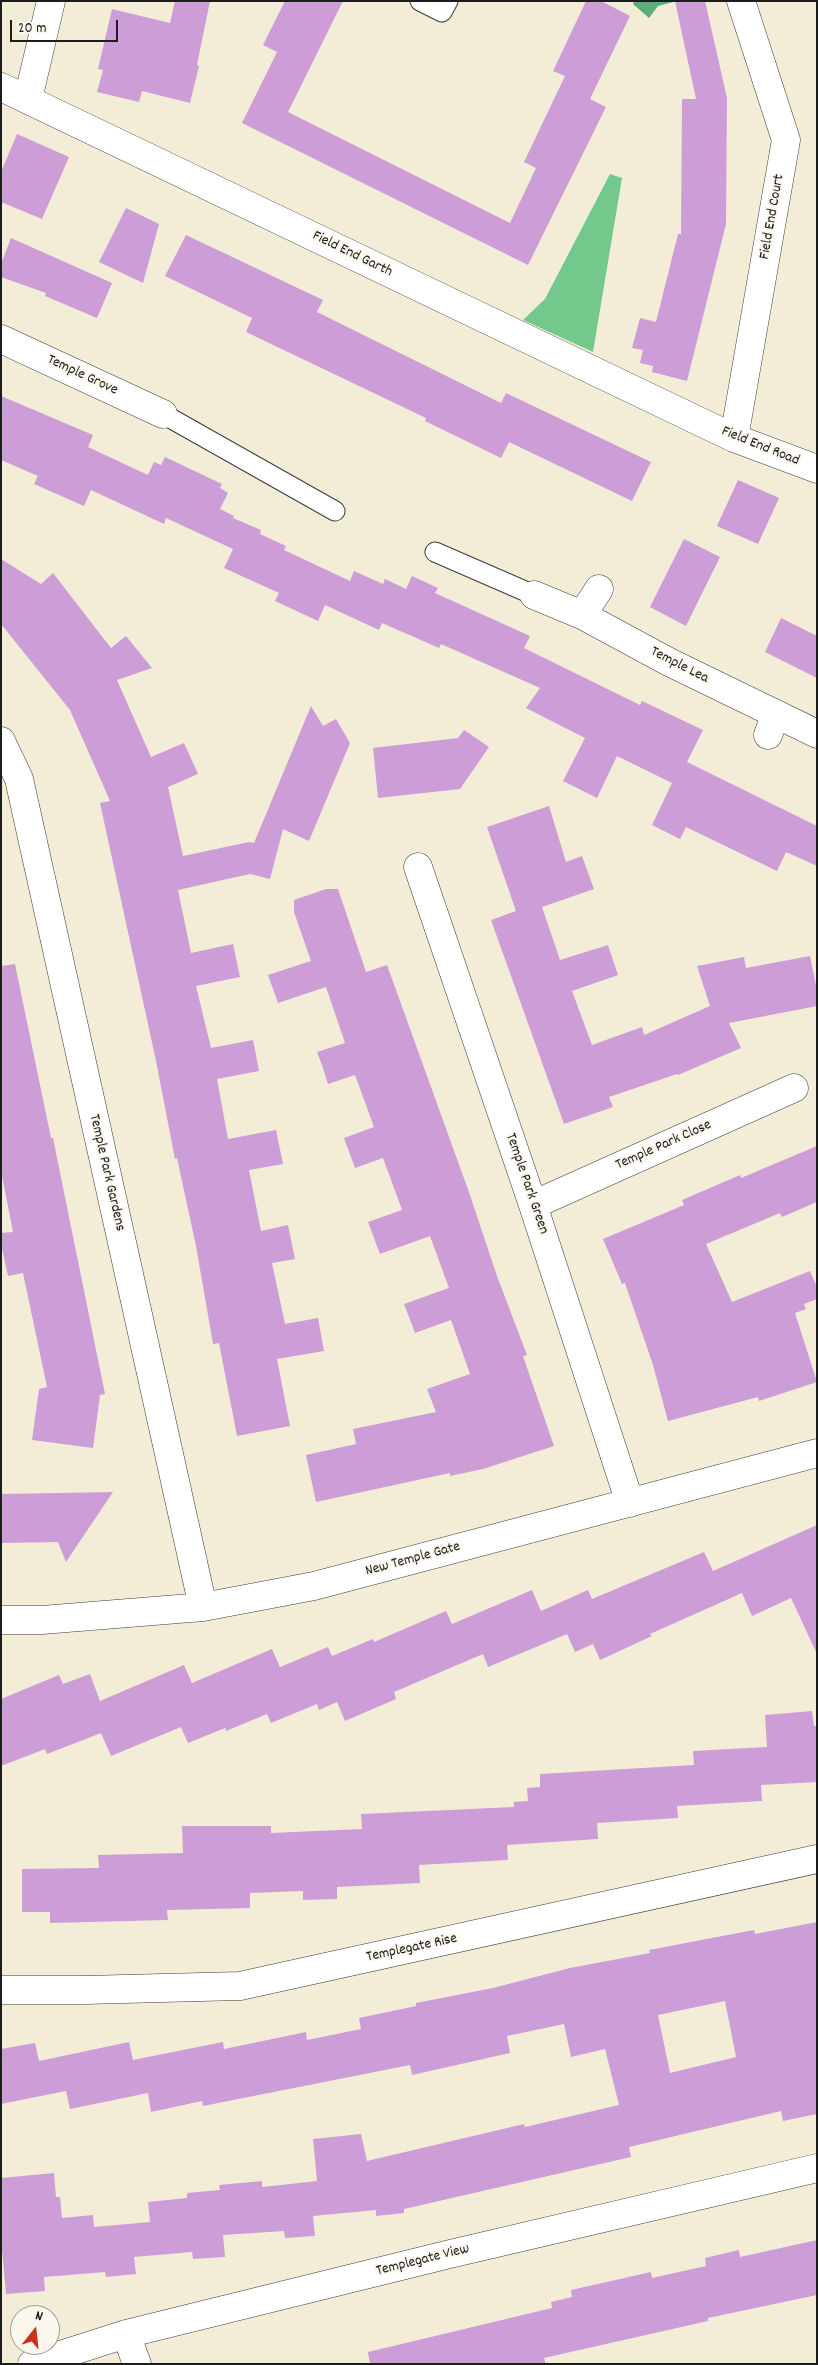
<!DOCTYPE html>
<html>
<head>
<meta charset="utf-8">
<style>
	body { margin:0 }
	#map { position:relative; width:818px; height:2365px; overflow:hidden; background:#f3edd7; font-family:Dekko,sans-serif }
	canvas { display:block }
	.frame { position:absolute; inset:0; border:2px solid #1c1c1c; pointer-events:none }
	.north { position:absolute; left:10px; top:2305px; width:50px; height:50px; box-sizing:border-box; background:#fbf7ec; border:1px solid #a29f99; border-radius:50%; rotate:16deg; font-size:14px; font-weight:700; line-height:20px; text-align:center; color:#1c1c1c }
	.north::after { content:''; display:block; margin:auto; width:18px; height:22px; background:#c8321e; clip-path:polygon(50% 0,100% 100%,50% 72%,0 100%) }
	.scale { position:absolute; left:10px; top:20px; width:108px; height:22px; box-sizing:border-box; border:2px solid #1c1c1c; border-top:0; padding-left:6px; font-size:15px; line-height:18px; white-space:nowrap; color:#1c1c1c; -webkit-text-stroke:4px #fbf7ec; paint-order:stroke }
</style>
</head>
<body>
<div id="map">
<canvas width="818" height="2365"></canvas>
<div class="frame"></div>
<div class="north">N</div>
<div class="scale">20 m</div>
</div>
<script>
const ctx = document.querySelector('canvas').getContext('2d');
ctx.lineJoin = 'round';
function paint(path, color) { ctx.fillStyle = color; ctx.fill(path, 'evenodd'); }
function stroke(path, color, width, dash) { ctx.strokeStyle = color; ctx.lineWidth = width; ctx.lineCap = dash ? 'butt' : 'round'; ctx.setLineDash(dash || []); ctx.stroke(path); }
function write(font, color, halo, rows, align = 'center') {
  ctx.font = font + ' Dekko,sans-serif'; ctx.lineWidth = 4; ctx.setLineDash([]); ctx.textBaseline = 'middle'; ctx.strokeStyle = halo; ctx.fillStyle = color; for (const [text, x, y, turn = 0] of rows) {
    ctx.save(); ctx.translate(x, y); ctx.rotate((+turn || 0) * Math.PI / 180); ctx.textAlign = isNaN(turn) ? turn : align; if (halo) ctx.strokeText(text, 0, 0); ctx.fillText(text, 0, 0); ctx.restore();
  }
}
paint(new Path2D(`
	M 610,174 L 622,178 L 593,352 L 523,320 L 545,299 Z`), '#73c88c');
paint(new Path2D(`
	M 634,1 L 677,1 L 658,6 L 649,18 L 633,4 Z`), '#5eac78');
paint(new Path2D(`
	M 175,1 L 210,1 L 197,65 L 199,66 L 190,103 L 142,91 L 139,102 L 97,92 L 103,70 L 98,69 L 112,9 L 170,23 Z
	M 285,1 L 343,1 L 288,112 L 510,223 L 536,168 L 524,162 L 565,76 L 553,71 L 586,1 L 601,1 L 630,16 L 590,99 L 606,107 L 528,265 L 242,123 L 277,52 L 263,45 Z
	M 675,1 L 705,1 L 727,98 L 726,224 L 687,381 L 652,372 L 653,366 L 640,363 L 643,350 L 632,348 L 640,318 L 656,322 L 678,234 L 681,234 L 682,99 L 696,99 Z
	M 17,134 L 69,157 L 42,219 L 1,202 L 1,172 Z
	M 126,208 L 159,224 L 143,283 L 99,262 Z
	M 186,235 L 323,300 L 317,312 L 501,403 L 506,393 L 651,462 L 632,501 L 509,442 L 501,458 L 425,421 L 426,418 L 246,332 L 252,318 L 165,276 Z
	M 11,238 L 112,283 L 97,318 L 45,296 L 46,293 L 1,277 L 1,264 Z
	M 1,396 L 93,435 L 88,447 L 148,475 L 154,462 L 161,465 L 165,457 L 222,484 L 220,488 L 228,493 L 220,509 L 234,516 L 233,518 L 261,530 L 260,534 L 286,546 L 284,550 L 350,581 L 354,571 L 383,584 L 385,579 L 406,589 L 412,576 L 438,588 L 435,593 L 530,636 L 524,648 L 640,705 L 642,701 L 703,730 L 687,762 L 817,826 L 817,866 L 786,852 L 777,871 L 686,827 L 680,839 L 652,825 L 672,783 L 617,756 L 597,798 L 563,781 L 585,738 L 526,708 L 540,688 L 441,644 L 439,648 L 382,623 L 379,630 L 325,605 L 318,621 L 275,601 L 279,593 L 224,568 L 233,549 L 166,518 L 164,524 L 91,490 L 84,506 L 34,484 L 38,476 L 1,460 Z
	M 738,480 L 779,498 L 758,544 L 717,526 Z
	M 684,539 L 720,557 L 686,626 L 650,607 Z
	M 1,559 L 41,584 L 53,573 L 111,648 L 126,636 L 152,668 L 117,680 L 151,757 L 184,743 L 198,774 L 168,787 L 183,856 L 249,842 L 254,843 L 311,706 L 323,726 L 336,719 L 350,743 L 309,841 L 283,829 L 270,879 L 250,874 L 178,890 L 191,953 L 233,944 L 240,977 L 196,986 L 211,1048 L 253,1040 L 259,1071 L 217,1079 L 228,1139 L 276,1130 L 283,1164 L 249,1170 L 261,1231 L 288,1225 L 295,1259 L 272,1263 L 285,1324 L 318,1318 L 324,1351 L 277,1359 L 290,1426 L 237,1436 L 219,1343 L 213,1344 L 196,1246 L 177,1158 L 175,1159 L 156,1061 L 100,803 L 110,801 L 70,710 L 1,624 Z
	M 781,618 L 817,636 L 817,678 L 765,652 Z
	M 464,730 L 489,747 L 460,789 L 378,798 L 373,748 L 458,738 Z
	M 549,806 L 566,862 L 582,856 L 594,889 L 542,907 L 560,960 L 608,945 L 618,975 L 572,991 L 592,1045 L 642,1027 L 644,1035 L 710,1006 L 697,966 L 744,957 L 746,968 L 810,956 L 817,990 L 817,1006 L 729,1023 L 741,1048 L 678,1075 L 677,1074 L 609,1097 L 613,1107 L 564,1124 L 491,920 L 516,911 L 487,827 Z
	M 326,889 L 338,889 L 366,972 L 387,965 L 470,1195 L 497,1276 L 527,1355 L 523,1356 L 554,1446 L 483,1469 L 450,1476 L 450,1473 L 316,1502 L 306,1455 L 356,1444 L 353,1429 L 436,1412 L 427,1389 L 470,1374 L 451,1320 L 415,1333 L 404,1304 L 449,1288 L 430,1236 L 380,1254 L 368,1222 L 402,1210 L 383,1158 L 355,1168 L 344,1138 L 374,1127 L 355,1075 L 328,1084 L 323,1068 L 317,1052 L 345,1043 L 326,987 L 278,1003 L 268,975 L 311,961 L 294,912 L 294,900 Z
	M 15,964 L 51,1138 L 53,1138 L 105,1394 L 100,1395 L 93,1448 L 32,1440 L 39,1389 L 47,1387 L 23,1273 L 8,1276 L 1,1244 L 1,1233 L 13,1232 L 1,1171 L 1,966 Z
	M 817,1146 L 817,1202 L 782,1217 L 780,1213 L 706,1244 L 732,1302 L 810,1271 L 817,1287 L 817,1299 L 804,1304 L 806,1309 L 795,1313 L 817,1382 L 759,1401 L 758,1397 L 668,1421 L 653,1365 L 625,1283 L 622,1284 L 603,1239 L 684,1205 L 682,1200 L 740,1175 L 741,1178 Z
	M 113,1492 L 66,1562 L 58,1542 L 1,1543 L 1,1494 Z
	M 817,1525 L 817,1654 L 791,1598 L 752,1616 L 742,1593 L 650,1634 L 652,1636 L 600,1660 L 593,1644 L 575,1652 L 567,1634 L 488,1667 L 483,1654 L 394,1692 L 396,1699 L 345,1721 L 337,1702 L 319,1710 L 317,1704 L 271,1723 L 267,1714 L 226,1731 L 225,1728 L 188,1743 L 181,1727 L 111,1756 L 101,1733 L 47,1754 L 45,1749 L 1,1766 L 1,1699 L 59,1675 L 63,1684 L 90,1674 L 100,1701 L 184,1665 L 192,1683 L 272,1649 L 280,1667 L 328,1647 L 332,1656 L 373,1639 L 374,1642 L 446,1611 L 452,1624 L 532,1590 L 541,1611 L 588,1590 L 592,1599 L 704,1552 L 713,1571 Z
	M 812,1711 L 814,1726 L 817,1726 L 817,1782 L 761,1785 L 762,1801 L 677,1806 L 678,1818 L 597,1823 L 598,1839 L 507,1845 L 508,1860 L 419,1865 L 420,1883 L 337,1887 L 337,1899 L 303,1900 L 303,1891 L 250,1893 L 250,1908 L 167,1910 L 168,1920 L 50,1923 L 50,1912 L 22,1912 L 22,1869 L 99,1868 L 98,1855 L 183,1853 L 182,1826 L 271,1826 L 271,1833 L 362,1829 L 361,1814 L 514,1807 L 514,1802 L 528,1801 L 527,1788 L 540,1787 L 540,1774 L 694,1765 L 693,1751 L 767,1747 L 765,1715 Z
	M 817,1922 L 817,2114 L 783,2121 L 781,2111 L 629,2147 L 631,2157 L 404,2209 L 404,2213 L 376,2216 L 376,2210 L 313,2216 L 315,2236 L 285,2238 L 284,2231 L 223,2235 L 225,2257 L 193,2259 L 192,2252 L 134,2257 L 136,2274 L 106,2277 L 105,2272 L 44,2277 L 45,2291 L 6,2294 L 1,2238 L 1,2178 L 54,2173 L 56,2197 L 60,2197 L 62,2218 L 93,2215 L 94,2227 L 150,2222 L 148,2202 L 187,2198 L 187,2193 L 220,2190 L 219,2185 L 262,2181 L 262,2187 L 317,2181 L 313,2139 L 361,2134 L 367,2161 L 524,2124 L 525,2127 L 619,2105 L 605,2049 L 571,2057 L 564,2024 L 507,2036 L 510,2053 L 412,2075 L 410,2065 L 203,2106 L 202,2101 L 151,2112 L 148,2093 L 70,2109 L 66,2091 L 1,2104 L 1,2049 L 35,2043 L 39,2061 L 129,2042 L 133,2060 L 223,2042 L 224,2049 L 306,2032 L 307,2040 L 361,2029 L 359,2018 L 416,2006 L 416,2003 L 493,1988 L 570,1968 L 650,1953 L 649,1950 L 754,1930 L 755,1934 ZM 725,2001 L 736,2057 L 670,2073 L 658,2015 Z
	M 817,2240 L 817,2295 L 708,2318 L 708,2321 L 544,2358 L 546,2364 L 370,2364 L 368,2352 L 552,2308 L 551,2302 L 572,2297 L 571,2290 L 651,2272 L 652,2278 L 706,2266 L 705,2258 L 739,2250 L 740,2257 Z`), '#cd9dd8');
const lane = new Path2D(`
	M 420,1 L 442,12 L 448,1
	M 163,414 L 335,511
	M 435,552 L 534,595`);
const street = new Path2D(`
	M 1,87 L 734,438 L 817,469
	M 28,99 L 51,1
	M 1,339 L 163,414
	M 734,438 L 786,140 L 741,1
	M 534,595 L 582,615 L 599,589
	M 582,615 L 669,662 L 776,714 L 768,735
	M 776,714 L 817,734
	M 1,741 L 19,779 L 203,1607
	M 418,867 L 533,1205 L 630,1503
	M 533,1205 L 794,1088
	M 1,1620 L 42,1620 L 203,1607 L 314,1586 L 817,1453
	M 1,1990 L 85,1990 L 240,1986 L 817,1859
	M 126,2334 L 137,2364
	M 32,2364 L 126,2334 L 450,2254 L 817,2168`);
stroke(lane, '#3c3b38', 21);
stroke(street, '#3c3b38', 29);
stroke(lane, '#fff', 19);
stroke(street, '#fff', 28);
write('15px', '#1c1c1c', '#fbf7ec', [
	["Field End Court",773,217,-80],
	["Field End Garth",352,255,26],
	["Temple Grove",82,376,25],
	["Field End Road",760,447,22],
	["Temple Lea",679,666,27],
	["Temple Park Close",664,1146,-24],
	["Temple Park Gardens",106,1173,77],
	["Temple Park Green",526,1184,71],
	["New Temple Gate",413,1560,-15],
	["Templegate Rise",412,1949,-12],
	["Templegate View",423,2261,-14]
]);
</script>
</body>
</html>
